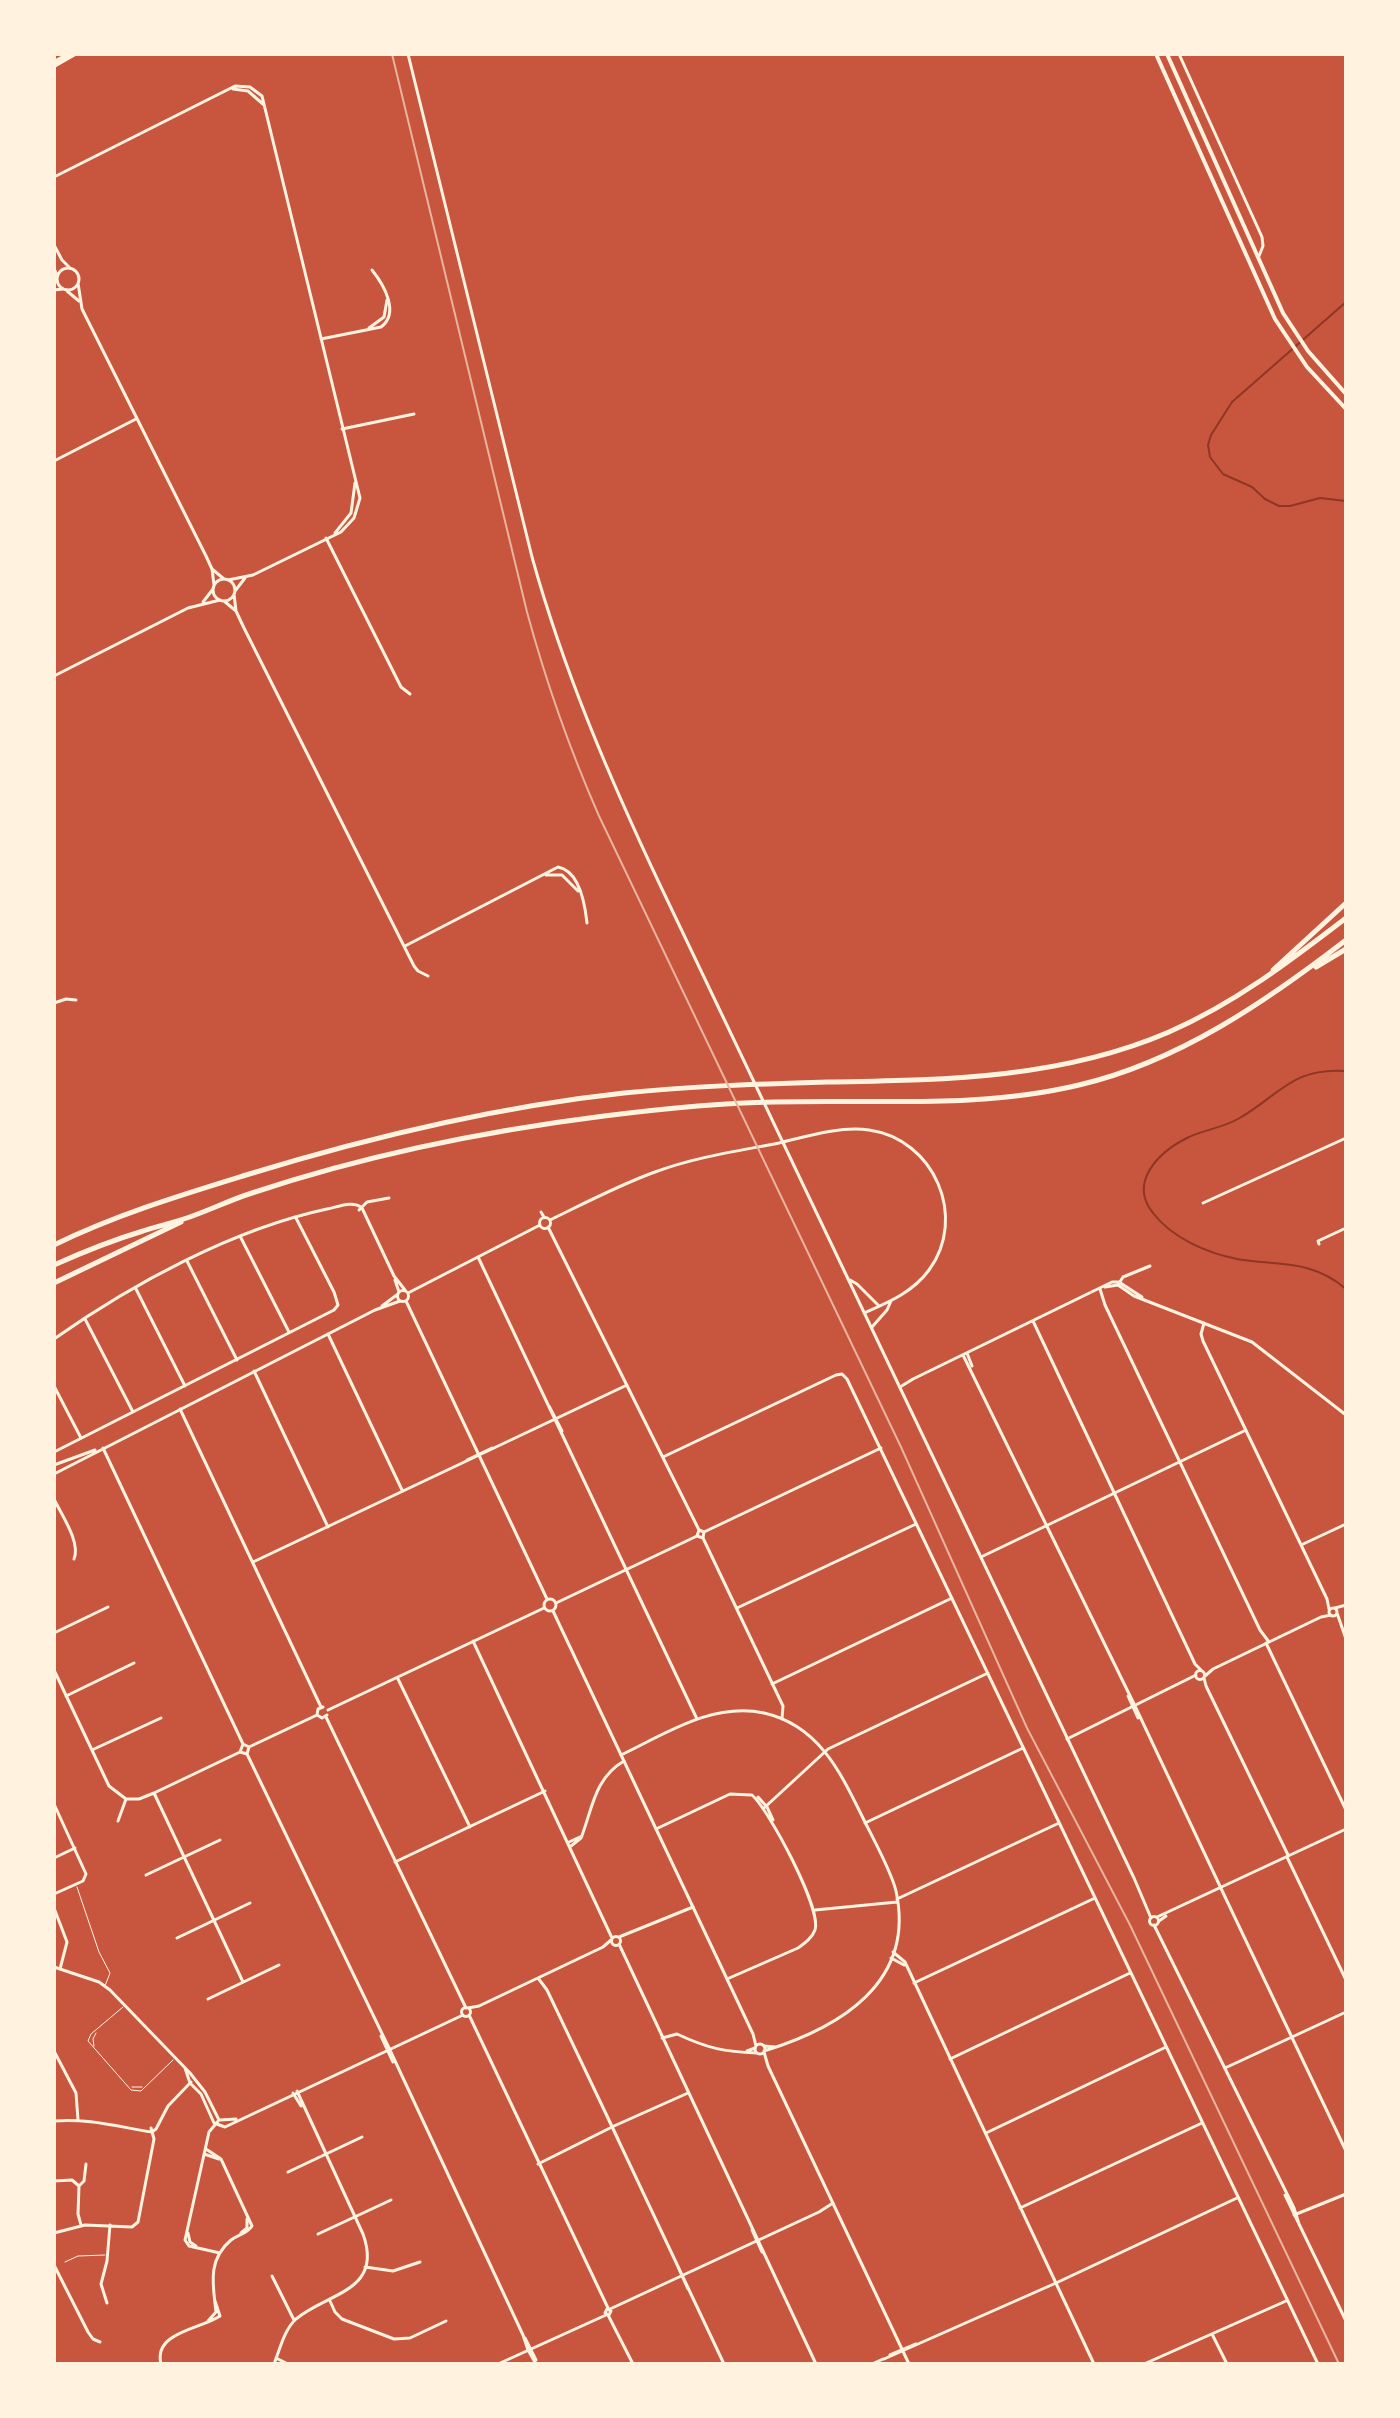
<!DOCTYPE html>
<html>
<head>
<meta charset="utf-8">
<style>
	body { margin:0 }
	#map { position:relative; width:1400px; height:2418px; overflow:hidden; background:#c8553d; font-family:"Varela Round",sans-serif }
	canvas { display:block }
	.frame { position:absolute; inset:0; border:56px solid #fff3e0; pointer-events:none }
</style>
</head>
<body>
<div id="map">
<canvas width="1400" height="2418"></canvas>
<div class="frame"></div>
</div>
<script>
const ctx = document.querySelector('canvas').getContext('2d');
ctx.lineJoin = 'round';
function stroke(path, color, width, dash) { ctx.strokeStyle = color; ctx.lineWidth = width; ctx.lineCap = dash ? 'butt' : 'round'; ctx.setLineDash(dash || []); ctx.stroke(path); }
stroke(new Path2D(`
	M 1346,302 L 1232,402 L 1211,435 L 1208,445 L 1210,457 L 1223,474 L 1252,487 L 1265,499 L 1279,506 L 1290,506 L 1320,498 L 1346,501
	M 1346,1071 C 1292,1067 1280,1095 1238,1119 C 1222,1128 1203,1130 1187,1138 C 1159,1152 1128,1182 1153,1213 C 1172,1238 1207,1253 1237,1259 C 1277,1266 1312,1259 1346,1289`), '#8f3625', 2);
stroke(new Path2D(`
	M 77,1887 L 99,1952 L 110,1973 L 105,1986
	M 123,2007 L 91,2034 L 88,2041 L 131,2090 L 141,2091 L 173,2060
	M 94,2046 L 93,2039 L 96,2033
	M 132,2087 L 142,2087
	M 65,2262 L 78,2256 L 105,2255`), '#fff3e0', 1);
stroke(new Path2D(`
	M 1179,54 L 1262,237 L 1263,246 L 1259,256
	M 233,89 L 248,91 L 264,105
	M 54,177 L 235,86 L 250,87 L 262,96 L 360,498 L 354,518 L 341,532 L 253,575 L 228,580
	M 54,245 L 62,260 L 70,268
	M57 279a11 11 0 1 1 22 0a11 11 0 1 1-22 0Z
	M 54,268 L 57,276
	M 78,283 L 82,309 L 206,556 L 212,569 L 214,585
	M 54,290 L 63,289
	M 67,291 L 79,301
	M 369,328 L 384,317 L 387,300
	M 321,339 L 381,327 C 400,313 384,285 372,270
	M 342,429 L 414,414
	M 54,461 L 136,419
	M 335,533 L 351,513 L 355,483
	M 326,538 L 401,687 L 410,694
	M 212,569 L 224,579
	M213 590a11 11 0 1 1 22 0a11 11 0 1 1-22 0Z
	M 235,591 L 245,578
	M 234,594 L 236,611 L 244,628 L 414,966 L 418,971 L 428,976
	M 224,601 L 236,611
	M 203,602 L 213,589
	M 54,676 L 188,608 L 220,600
	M 546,875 L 562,875 L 578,891
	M 405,946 L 558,867 C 580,871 585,904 587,923
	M 54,1003 L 66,999 L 76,1000
	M 1203,1203 L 1346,1138
	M 359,1210 L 367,1202 L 389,1198
	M 541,1212 L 544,1217
	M 548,1227 L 699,1530
	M 240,1236 L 289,1332
	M 1319,1244 L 1318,1241 L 1346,1228
	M 478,1257 L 697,1719
	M 187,1261 L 237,1360
	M 395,1280 L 399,1292
	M 1118,1285 L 1134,1296 L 1252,1342 L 1346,1415
	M 1105,1287 L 1118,1285 L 1123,1277 L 1150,1266
	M 136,1289 L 185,1386
	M 1100,1289 L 1105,1305 L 1260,1630 L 1269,1642
	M 85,1319 L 133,1412
	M 1033,1321 L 1195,1664 L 1201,1670
	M 1204,1323 L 1201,1334 L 1203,1341 L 1327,1599 L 1329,1609
	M 328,1334 L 402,1490
	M 54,1339 C 132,1284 233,1229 327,1209 C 338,1207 353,1200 362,1208 L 394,1276 L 405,1290
	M 967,1353 L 972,1366
	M 963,1355 L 1135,1706 L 1227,1901
	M 254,1371 L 328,1527
	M 54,1386 L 81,1438
	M 900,1387 L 913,1379 L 1112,1282 L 1119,1282 L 1142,1297
	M 549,1406 L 562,1431
	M 180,1409 L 321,1707
	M 103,1448 L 243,1744 L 249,1747 L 247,1754 L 240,1752 L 243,1744
	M 54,1452 L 334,1310 L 338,1305 L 334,1292 L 296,1218
	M 663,1457 L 836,1375 L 842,1374 L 847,1379 L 1318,2364
	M 467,1460 L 492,1448
	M 54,1499 C 61,1514 81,1542 74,1559
	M 704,1532 L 881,1448
	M 703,1538 L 783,1706 L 782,1719
	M 1301,1545 L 1346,1524
	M 981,1557 L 1244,1431
	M 253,1562 L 627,1385
	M 556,1603 L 697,1536 L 699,1530 L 704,1532 L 703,1538 L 697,1536
	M1329 1612a4 4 0 1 1 8 0a4 4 0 1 1-8 0Z
	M 737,1608 L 916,1524
	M 1335,1608 L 1346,1605
	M 1337,1613 L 1346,1639
	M 54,1633 L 108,1607
	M 473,1641 L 612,1938
	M 1266,1643 L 1346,1810
	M 54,1670 L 109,1786 L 126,1799 L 139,1799 L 154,1793 L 240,1752
	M1195.5 1675a4.5 4.5 0 1 1 9 0a4.5 4.5 0 1 1-9 0Z
	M 1205,1676 L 1213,1669 L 1321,1617 L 1331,1615
	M 1204,1678 L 1206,1686 L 1288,1855
	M 398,1679 L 470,1827
	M 772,1684 L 952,1598
	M 66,1696 L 134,1663
	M 1128,1696 L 1138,1718
	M 328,1710 L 544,1608
	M 317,1715 L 322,1718 L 327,1715
	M 326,1717 L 466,2008
	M 1067,1739 L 1196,1675
	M 249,1747 L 317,1715 L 318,1709 L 323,1707
	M 92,1750 L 161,1718
	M 247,1754 L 389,2048 L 523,2335 L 528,2350 L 536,2364
	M 621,1755 C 665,1734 712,1702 764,1713 C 817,1725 839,1769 861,1814 C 871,1835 891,1870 896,1891 C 916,1983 839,2028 764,2051
	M 154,1793 L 243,1982
	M 758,1797 L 767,1807 L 773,1820
	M 54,1804 L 86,1874 L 83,1881 L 54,1894
	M 764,1808 L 828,1749 L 988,1673
	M 118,1821 L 126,1799
	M 865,1823 L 1023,1748
	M 656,1829 L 730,1794 L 751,1795
	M 569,1842 L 582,1836
	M 571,1846 L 581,1838 C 592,1811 594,1778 624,1761
	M 1287,1857 L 1346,1980
	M 54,1858 L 75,1848
	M 395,1862 L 545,1791
	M 146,1875 L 220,1840
	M 1217,1880 L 1346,2151
	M 897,1899 L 1059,1823
	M 54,1908 L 67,1942 L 60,1969
	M 815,1910 L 897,1902
	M 1157,1917 L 1346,1829
	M 1159,1921 L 1166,1916
	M611.5 1941a4.5 4.5 0 1 1 9 0a4.5 4.5 0 1 1-9 0Z
	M 619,1937 L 693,1907
	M 177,1938 L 250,1903
	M 619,1944 L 816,2364
	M 893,1952 L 905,1962 L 1094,2364
	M 891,1958 L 904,1965
	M 54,1967 L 99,1982 L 110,1990 L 190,2073 L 205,2092 L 219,2120
	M 538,1978 L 547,1990 L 618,2139
	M 727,1979 L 798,1948 C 805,1943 812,1938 815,1930 C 822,1909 769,1810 752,1795
	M 914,1983 L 1095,1898
	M 208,1999 L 279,1965
	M461.5 2012a4.5 4.5 0 1 1 9 0a4.5 4.5 0 1 1-9 0Z
	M 468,2008 L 479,2006 L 603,1947 L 611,1940
	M 469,2015 L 608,2308
	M 381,2036 L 393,2062
	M 662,2038 L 677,2034 C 707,2048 724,2052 757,2053
	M 764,2046 L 776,2047
	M 54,2051 L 76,2093 L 78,2120
	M 747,2051 L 755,2048
	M 950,2059 L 1130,1973
	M 185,2068 L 190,2083 L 201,2094 L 214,2123 L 225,2127 L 463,2015
	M 1225,2068 L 1346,2012
	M 293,2093 L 301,2106
	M 606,2114 L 724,2364
	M 219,2120 L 209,2132 L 185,2240 L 189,2246 L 220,2253
	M 220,2120 L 236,2119
	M 54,2121 C 88,2118 119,2127 152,2132 L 156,2129 L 168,2106 L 191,2082
	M 986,2133 L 1166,2047
	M 206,2149 L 221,2159 L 252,2226 C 247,2234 239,2234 231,2240 C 207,2260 213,2285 216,2312 L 208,2321
	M 204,2154 L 219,2159
	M 538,2164 L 614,2126 L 688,2093
	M 288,2172 L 362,2137
	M 54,2181 L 72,2180 L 79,2186 L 78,2214 L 81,2225
	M 79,2186 L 84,2181 L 86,2164
	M 1020,2208 L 1202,2123
	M 1294,2215 L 1346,2194
	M 752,2230 L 762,2252
	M 54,2233 L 85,2225 L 132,2227 L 138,2222 L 154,2139 L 151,2128
	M 188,2233 L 190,2242 L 196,2246
	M 241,2233 L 247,2228 L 247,2219
	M 318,2234 L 391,2200
	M 54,2265 L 88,2332 L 93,2339 L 100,2342
	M 365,2267 L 393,2271 L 420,2262
	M 678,2267 L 688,2289
	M 272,2276 L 294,2320
	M 330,2301 L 335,2312 L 342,2319 L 394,2339 L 410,2338 L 446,2321
	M 107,2303 L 101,2284 L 107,2261 L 110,2225
	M 607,2309 L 611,2311 L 609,2315 L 605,2313 Z
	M 610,2309 L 819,2212 L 833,2203
	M 608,2315 L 633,2364
	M 1212,2334 L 1227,2364
	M 525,2338 L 536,2360
	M 890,2355 L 916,2344
	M 276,2358 L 288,2364
	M 884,2359 L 1056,2283 L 1237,2198
	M 161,2364 C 153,2332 201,2329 220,2316 L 215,2301
	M 274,2364 C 280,2349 284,2330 296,2319 C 326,2293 384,2292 363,2234 L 297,2091
	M 498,2364 L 606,2315
	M 872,2364 L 883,2359
	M 1144,2364 L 1286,2301`), '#fff3e0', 3);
stroke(new Path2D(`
	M 408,54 L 532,557 C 564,672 610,779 661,887 L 1134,1878 L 1151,1918
	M539.5 1223a5.5 5.5 0 1 1 11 0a5.5 5.5 0 1 1-11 0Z
	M 550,1220 C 585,1203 619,1185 655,1172 C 695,1157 738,1151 779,1143 C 808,1136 840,1126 869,1130 C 934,1139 968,1217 929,1270 C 913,1292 889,1302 864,1313
	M 850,1280 L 857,1284 L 879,1306
	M397.5 1296a5.5 5.5 0 1 1 11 0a5.5 5.5 0 1 1-11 0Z
	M 408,1293 L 540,1225
	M 406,1301 L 547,1599
	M 382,1306 L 398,1294
	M 872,1327 L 887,1310 L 891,1301
	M 54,1465 L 95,1450
	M 54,1474 L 375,1310 L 400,1301
	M544 1605a6 6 0 1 1 12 0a6 6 0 1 1-12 0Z
	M 553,1611 L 753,2034 L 756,2046
	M1149.5 1921a4.5 4.5 0 1 1 9 0a4.5 4.5 0 1 1-9 0Z
	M 1154,1925 L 1294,2208 L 1299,2224
	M755 2049a5 5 0 1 1 10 0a5 5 0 1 1-10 0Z
	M 764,2052 L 768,2066 L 909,2364
	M 1285,2195 L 1346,2321`), '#fff3e0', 3);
stroke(new Path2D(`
	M 54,62 L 69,54
	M 54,66 L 75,54`), '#fff3e0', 4);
stroke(new Path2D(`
	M 1156,54 L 1275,319 L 1307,367 L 1346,409
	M 1167,54 L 1283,313 L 1308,351 L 1346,394`), '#fff3e0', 4);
stroke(new Path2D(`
	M 1316,967 L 1346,949
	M 1273,970 L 1346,903
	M 54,1245 C 115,1215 181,1195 246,1175 C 370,1137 495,1107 624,1093 C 692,1086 760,1084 828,1082 C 945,1080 1060,1079 1169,1032 C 1235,1003 1290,961 1346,918
	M 54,1265 C 83,1252 113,1240 143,1231 C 160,1225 178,1222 195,1215 C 214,1208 233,1199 252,1193 C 366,1155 485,1131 604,1116 C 660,1109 717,1103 774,1102 C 875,1099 979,1109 1079,1085 C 1178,1062 1267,1001 1346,940
	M 54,1283 L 181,1222`), '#fff3e0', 5);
stroke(new Path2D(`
	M 392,54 L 527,612 C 546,682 570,750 599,816 L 901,1447 L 1027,1728 L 1130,1925 L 1339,2364`), '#e9b49f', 2);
</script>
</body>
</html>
